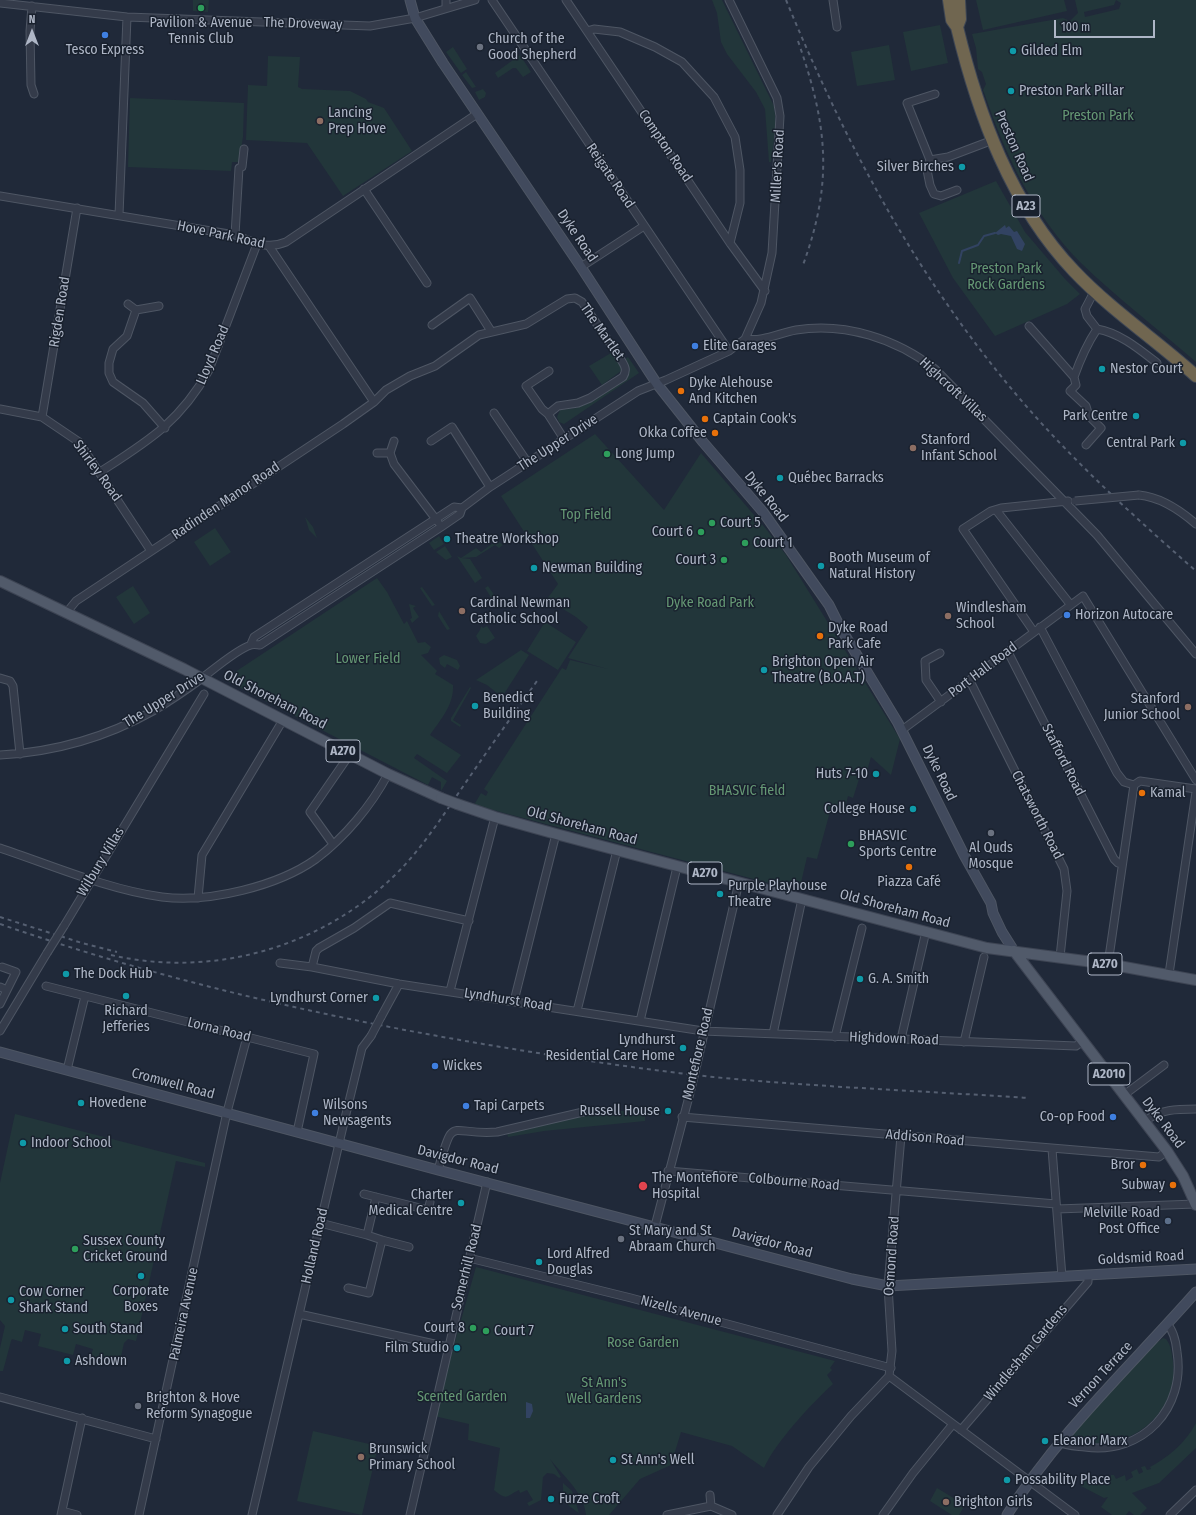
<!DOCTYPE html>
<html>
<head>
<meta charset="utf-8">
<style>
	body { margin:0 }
	#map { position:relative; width:1196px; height:1515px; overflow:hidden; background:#202939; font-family:"Fira Sans Condensed",sans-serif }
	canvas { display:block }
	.north { position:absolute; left:12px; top:12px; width:40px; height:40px; -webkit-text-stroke:3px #19212e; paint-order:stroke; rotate:0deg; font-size:11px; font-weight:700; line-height:16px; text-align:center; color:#aeb6c6 }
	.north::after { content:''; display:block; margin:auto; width:14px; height:18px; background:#aeb6c6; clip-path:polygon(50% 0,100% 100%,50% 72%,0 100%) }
	.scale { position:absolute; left:1054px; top:20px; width:101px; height:18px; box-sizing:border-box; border:2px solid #aeb6c6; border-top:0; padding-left:5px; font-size:12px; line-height:14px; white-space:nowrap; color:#aeb6c6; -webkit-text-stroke:3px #19212e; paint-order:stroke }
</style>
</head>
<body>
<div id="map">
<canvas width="1196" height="1515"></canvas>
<div class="north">N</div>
<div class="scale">100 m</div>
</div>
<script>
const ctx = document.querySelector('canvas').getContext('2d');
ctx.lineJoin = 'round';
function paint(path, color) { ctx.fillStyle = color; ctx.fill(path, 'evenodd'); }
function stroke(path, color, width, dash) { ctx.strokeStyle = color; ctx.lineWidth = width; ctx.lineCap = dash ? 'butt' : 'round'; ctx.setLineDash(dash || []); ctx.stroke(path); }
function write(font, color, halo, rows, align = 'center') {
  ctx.font = font + ' "Fira Sans Condensed",sans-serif'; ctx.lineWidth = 3; ctx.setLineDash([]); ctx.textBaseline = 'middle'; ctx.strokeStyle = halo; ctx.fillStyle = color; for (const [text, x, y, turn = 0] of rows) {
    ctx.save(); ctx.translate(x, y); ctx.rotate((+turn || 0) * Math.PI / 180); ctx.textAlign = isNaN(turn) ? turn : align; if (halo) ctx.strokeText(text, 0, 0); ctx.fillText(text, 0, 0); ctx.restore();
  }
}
paint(new Path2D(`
	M 193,0 L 209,0 L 208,12 L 193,11 Z
	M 712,0 L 722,0 L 774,106 L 776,124 L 771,162 L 769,162 L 765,109 L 756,92 L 727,54 L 721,42 L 717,13 Z
	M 976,0 L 1064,0 L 1067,11 L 983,30 Z
	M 1075,0 L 1196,0 L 1196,362 C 1158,329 1117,298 1081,263 C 1035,217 1005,155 985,95 L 983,90 L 986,84 L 982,72 L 978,69 L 976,48 L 972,34 L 1063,18 L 1070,21 L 1078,13 ZM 1116,0 L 1121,3 L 1119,9 L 1085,17 L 1084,12 L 1114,5 Z
	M 940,25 L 948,63 L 911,71 L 903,32 Z
	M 889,45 L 895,80 L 857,86 L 851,52 Z
	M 453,47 L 467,69 L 461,73 L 446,52 Z
	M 520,55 L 531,72 L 523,77 L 516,68 L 513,68 L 498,78 L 495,73 Z
	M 268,56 L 300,57 L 298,87 L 302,89 L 350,91 L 366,99 L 368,102 L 384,108 L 412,151 L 343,196 L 307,143 L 246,140 L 248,85 L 267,86 Z
	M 466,72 L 476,87 L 472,88 L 462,75 Z
	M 483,89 L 486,93 L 485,97 L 479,100 L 475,92 Z
	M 130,98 L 244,103 L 243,137 L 239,162 L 232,162 L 231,171 L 128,167 Z
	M 996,181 L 1025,232 L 1065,279 L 1080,294 L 1067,304 L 995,336 L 953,278 L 919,213 Z
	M 611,353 L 621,366 L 621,371 L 602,385 L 589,366 Z
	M 628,357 L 639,373 L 564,424 L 559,422 L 557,417 L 560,410 L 576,408 L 591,402 L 626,378 L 629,368 L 625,359 Z
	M 595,434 L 664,510 L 701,453 L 766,529 L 786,555 L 900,739 L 891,775 L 871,757 L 865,778 L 860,776 L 853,798 L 848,796 L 844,812 L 831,808 L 817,859 L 807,857 L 799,891 L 474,805 L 481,793 L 486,796 L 488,792 L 484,789 L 562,668 L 566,670 L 570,660 L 608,669 L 568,658 L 588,627 L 576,617 L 547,599 L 558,584 L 501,496 Z
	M 305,517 L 313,527 L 317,538 L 309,530 Z
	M 215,528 L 231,552 L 210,566 L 194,542 Z
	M 439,536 L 444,544 L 434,550 L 429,543 Z
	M 497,540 L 503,545 L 499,548 L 495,545 L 476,557 L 462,558 L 470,559 L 482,578 L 475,583 L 457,556 L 461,558 L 476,548 L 481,552 Z
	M 445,546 L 452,557 L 446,560 L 436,552 Z
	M 377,578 L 387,592 L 404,624 L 407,621 L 418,643 L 425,642 L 431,647 L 428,653 L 421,655 L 437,671 L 435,674 L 453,685 C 454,705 441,719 430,735 L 461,755 L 447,773 L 417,754 L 414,758 L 447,781 L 441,791 L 441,782 L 432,777 L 428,785 L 229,682 L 229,676 Z
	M 133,586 L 150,613 L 134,624 L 116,597 Z
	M 488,586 L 497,599 L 495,601 L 496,605 L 485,588 Z
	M 422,587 L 435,605 L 432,606 L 420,588 Z
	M 409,604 L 416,606 L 413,608 L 419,617 L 412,623 L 410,619 L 412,618 Z
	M 439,611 L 450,629 L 447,630 L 438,616 Z
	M 545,622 L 576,642 L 558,670 L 527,651 Z
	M 481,626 L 483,628 L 487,626 L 495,638 L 486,644 L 480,643 L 476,636 L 480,630 Z
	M 521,650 L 529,655 L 502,697 L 487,685 L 476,680 Z
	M 444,655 L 457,660 L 460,666 L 458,670 L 447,664 L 445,668 L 440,664 L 439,658 Z
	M 470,687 L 471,688 L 453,720 L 461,725 L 460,727 L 451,721 L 451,718 Z
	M 645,1108 L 645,1121 L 544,1131 L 508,1137 L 507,1133 L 567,1118 L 601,1112 L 642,1110 Z
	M 15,1114 L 205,1163 L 205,1167 L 176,1161 L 136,1341 L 128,1339 L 124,1343 L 120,1361 L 102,1356 L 100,1362 L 90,1359 L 93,1349 L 76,1344 L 73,1355 L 38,1346 L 41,1334 L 25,1330 L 22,1342 L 12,1339 L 11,1341 L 3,1371 L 0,1371 L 0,1348 L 5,1326 L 0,1320 L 0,1183 Z
	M 476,1267 L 835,1361 L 830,1368 L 832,1370 L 827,1375 L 833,1384 C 812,1403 775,1443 764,1468 L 732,1446 L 681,1432 L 671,1465 L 640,1479 L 609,1515 L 586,1515 C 584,1492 563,1476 550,1459 L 561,1477 L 559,1478 L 554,1474 L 547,1473 L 543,1477 L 541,1500 L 529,1506 L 527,1503 L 533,1500 L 527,1490 L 520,1493 L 519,1490 C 507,1495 508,1502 494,1490 L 500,1448 L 468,1440 L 469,1424 L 434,1416 Z
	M 1163,1338 L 1166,1339 C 1171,1345 1172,1354 1173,1362 C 1179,1406 1140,1445 1096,1443 C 1086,1443 1077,1442 1069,1437 L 1149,1349 Z
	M 1196,1423 L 1196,1448 L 1159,1483 L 1132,1493 L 1147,1508 L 1140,1515 L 1134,1515 L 1129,1511 L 1126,1515 L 1112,1515 L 1101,1507 L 1108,1497 L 1104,1498 L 1081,1486 L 1081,1480 L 1085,1480 L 1085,1477 L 1092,1477 L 1092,1485 L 1108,1484 L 1108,1478 L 1111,1477 L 1111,1475 L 1114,1475 L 1116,1479 L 1125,1475 L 1126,1481 L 1133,1477 L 1131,1472 L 1137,1469 L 1139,1474 L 1143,1472 L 1141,1467 L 1145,1466 L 1147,1470 L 1151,1469 L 1150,1467 C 1169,1457 1186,1442 1196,1423 Z
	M 313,1431 L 378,1446 L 362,1515 L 297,1501 Z
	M 563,1483 L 572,1491 L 579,1513 C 564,1503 563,1501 563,1483 Z
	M 937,1488 L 965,1505 L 959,1515 L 952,1515 L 930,1501 Z`), '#22363a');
paint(new Path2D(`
	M 1005,225 L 1006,228 L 1009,226 L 1014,232 L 1017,231 L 1025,244 L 1022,251 L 1017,249 L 1011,236 L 1001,234 L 998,235 L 995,233 Z
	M 526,1402 L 532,1404 L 533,1411 L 530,1418 L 526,1418 Z`), '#324362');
stroke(new Path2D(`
	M 959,263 L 962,251 L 978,245 L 984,236 L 995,233`), '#324362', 2);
const street = new Path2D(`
	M 492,0 L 729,351
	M 566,0 L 730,243 L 765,291
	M 729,0 L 777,98 L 780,116 L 772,253 L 761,303 L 745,339
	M 833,0 L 837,27
	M 0,3 L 127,17 L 370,26 L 415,18 L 475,0
	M 32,6 L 30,31 L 31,85 L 34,94
	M 446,8 L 446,0
	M 587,31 L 594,29 L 620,32 L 655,47 L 682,62 L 714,97 L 735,137 L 740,170 L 740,203 L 730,243
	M 935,94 L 907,103 L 930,160 L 927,170 L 930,185 L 934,194 L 941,196 L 957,190
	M 930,160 L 948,157 L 993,140
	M 364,189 L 427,283
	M 0,196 L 235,235 C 253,242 267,250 286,242 L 477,114
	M 119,215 L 127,17
	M 235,235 L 239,168 L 242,167 L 244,149
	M 269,246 L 374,402
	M 581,267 L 644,226
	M 1095,290 L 1085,309 L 1087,316 L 1097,329 C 1120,333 1139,349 1157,363
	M 128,304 L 136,310
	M 159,306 L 136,310 L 127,336 L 113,349 L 109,363 L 109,373 L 113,382 L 143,403 L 165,428
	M 432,325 L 470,298 L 491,331
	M 1029,326 L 1074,377 L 1076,385 L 1070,391 L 1086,406 L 1089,416 L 1101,428 L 1086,445
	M 549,371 L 526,386 L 542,409 L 548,414 L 564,439
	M 1074,377 C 1080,360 1087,344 1097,329
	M 0,409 L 42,417 L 79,442 L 151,551
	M 494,413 L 528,463
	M 42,417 L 77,208
	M 394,441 L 390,453 L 394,464 L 438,522
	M 431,441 L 452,427 L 490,487
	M 377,453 L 390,453
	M 100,472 C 148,441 180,422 209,370 L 257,244
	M 1139,495 C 1160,497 1181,511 1196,524
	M 996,510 L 1070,604
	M 67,612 L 76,601 L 343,424 L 374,402 L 386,390 L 410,376 L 435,366 L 479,335 L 526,324 L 567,299 L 575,298 L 582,302 L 620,358 C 624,365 628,369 623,377 L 590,398 L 578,403 L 558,406 L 548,414
	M 1040,627 L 1117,773 L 1124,782 L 1134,785
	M 1034,632 L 963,529 L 991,511 L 1001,508 L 1068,501
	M 251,644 L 254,637 L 454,507 L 462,508
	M 1008,652 L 1114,859 L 1118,863 L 1122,864
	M 940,653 L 925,661 L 926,680 L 941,702
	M 0,678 L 10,681 L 13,686 L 20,754
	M 970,681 L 1064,869 L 1067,891 L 1060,957
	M 902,730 L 1083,596 L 1196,780
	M 0,755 C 55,752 105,738 153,711 C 170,701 186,690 201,679 C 213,670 237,649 251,645 C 254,644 258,645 260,645 L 441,527 L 460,514 L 462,508 L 490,487 L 638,391 L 666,380 L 729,351 L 745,339 C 763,342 779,333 796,330 C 845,322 897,339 935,369 L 1097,535 L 1196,654
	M 1134,785 L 1140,781 L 1196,789
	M 333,844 L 310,812 L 350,754
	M 0,848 C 51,865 109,890 162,897 C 209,903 278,886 316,859 C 345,837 371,806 388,774
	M 198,898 L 202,855 L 283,720
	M 64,926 L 204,694
	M 280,963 L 312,967 L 399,984 L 703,1031 L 1076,1046 L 1083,1041
	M 1108,964 L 1134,785
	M 2,967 L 16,972 L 7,990
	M 312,967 L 316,951 L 319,948 L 354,928 L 390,903 L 469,921
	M 1169,974 L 1196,792
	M 46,986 L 314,1054 L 297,1132
	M 0,987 L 7,990 L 0,1004
	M 450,991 L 495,817
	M 514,1001 L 556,834
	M 577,1011 L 617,850
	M 381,1017 L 399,984
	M 640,1021 L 677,867
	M 0,1031 L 47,953
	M 773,1034 L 802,899
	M 835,1037 L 862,928
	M 901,1039 L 926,931
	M 964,1042 L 984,957
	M 697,1064 L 739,882
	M 67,1070 L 85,996
	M 1124,1095 L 1164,1065
	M 682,1117 L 1159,1157 L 1167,1151
	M 1144,1122 C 1160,1109 1177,1109 1196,1109
	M 1052,1149 L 1062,1277
	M 438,1170 C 454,1112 449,1136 497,1132 L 583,1112
	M 668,1171 L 1056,1204
	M 364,1194 L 376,1197
	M 1057,1209 L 1196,1204
	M 320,1223 L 367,1235
	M 655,1226 L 691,1089
	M 382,1240 L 409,1247
	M 469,1258 L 631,1298 L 891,1368
	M 348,1288 L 369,1293 L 382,1240 L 367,1235 L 376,1197 L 428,1210 L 430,1202
	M 299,1314 L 448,1347
	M 889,1376 L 1075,1515
	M 0,1397 L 156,1439
	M 961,1430 L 1088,1282 L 1088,1276
	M 1059,1442 C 1066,1446 1077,1446 1085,1447 C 1143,1455 1186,1408 1177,1352 C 1176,1342 1174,1331 1167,1324
	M 710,1495 L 711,1506
	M 62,1511 L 77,1515
	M 61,1515 L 82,1418
	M 139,1515 L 227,1112 L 247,1037
	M 252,1515 L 345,1118 L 362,1048 L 371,1036
	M 410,1515 L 487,1182
	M 667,1515 L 711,1506 L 732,1515
	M 777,1515 L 809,1467 L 851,1416 L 889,1376 L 892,1351 L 888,1286 L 901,1136
	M 883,1515 L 913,1473 L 953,1424
	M 1170,1515 L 1196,1490`);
const secondary = new Path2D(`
	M 410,0 L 415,18 L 443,63 L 581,267 L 657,384 L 703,442 L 763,512 L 829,605 L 840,627 L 898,723 L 964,855 L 991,903 L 993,913 L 1002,932 L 1014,951
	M 0,1052 L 438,1170 L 852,1279 L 888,1286 L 1196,1269
	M 1007,1515 C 1060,1431 1131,1366 1196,1292`);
const primary = new Path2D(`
	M 0,581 L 184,669 L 388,774 L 441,798
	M 457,804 L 495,817 L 556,834 L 987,948 L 1108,964 L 1196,980
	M 1014,951 L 1167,1151 L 1183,1176 L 1196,1205`);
const highway = new Path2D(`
	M 949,0 L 952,20 L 957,27 C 978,114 1011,205 1074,271 C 1111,310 1156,340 1196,376
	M 957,27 L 960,19 L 959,0`);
stroke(street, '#4e5664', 9);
stroke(secondary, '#4e5664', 11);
stroke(primary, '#3d4453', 12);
stroke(highway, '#3e4654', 14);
stroke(street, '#343b4a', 7);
stroke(secondary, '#414a5d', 9);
stroke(primary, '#515a6a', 10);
stroke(highway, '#706650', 12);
stroke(new Path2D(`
	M 786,0 C 849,152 924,291 1034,415 C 1084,471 1140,522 1196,571
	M 798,41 C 827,124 834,180 803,265
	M 0,917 L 82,943 L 117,952
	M 0,924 C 161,980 327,1018 495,1046 C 567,1058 640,1069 713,1077 C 818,1087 923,1091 1028,1098
	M 111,955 C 215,979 326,946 400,870 C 425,844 444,814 464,785 C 488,750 512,716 537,681`), '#555f71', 2, [4, 4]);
const streetBridge = new Path2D(`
	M 1075,501 L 1139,495
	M 47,953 L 64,926
	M 371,1036 L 381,1017
	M 691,1089 L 697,1064`);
const primaryBridge = new Path2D(`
	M 441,798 L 457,804`);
stroke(streetBridge, '#4e5664', 9, []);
stroke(primaryBridge, '#3d4453', 12, []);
stroke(streetBridge, '#343b4a', 7);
stroke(primaryBridge, '#515a6a', 10);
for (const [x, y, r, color] of [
	[201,8,4,"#2e9e5b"],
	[105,35,4,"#3f7fe0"],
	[480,47,4,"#6b7280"],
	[1013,51,4,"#0f9aa8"],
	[1011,91,4,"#0f9aa8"],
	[320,121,4,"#8d6e63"],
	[962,167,4,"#0f9aa8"],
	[695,346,4,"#3f7fe0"],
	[1102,369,4,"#0f9aa8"],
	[681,391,4,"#e8710a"],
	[1136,416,4,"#0f9aa8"],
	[705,419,4,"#e8710a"],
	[715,433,4,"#e8710a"],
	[1183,443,4,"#0f9aa8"],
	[913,448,4,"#8d6e63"],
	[607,454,4,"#2e9e5b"],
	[780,478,4,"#0f9aa8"],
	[712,523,4,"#2e9e5b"],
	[701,532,4,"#2e9e5b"],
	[447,539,4,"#0f9aa8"],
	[745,543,4,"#2e9e5b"],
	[724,560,4,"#2e9e5b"],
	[821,566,4,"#0f9aa8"],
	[534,568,4,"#0f9aa8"],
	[462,611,4,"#8d6e63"],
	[1067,615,4,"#3f7fe0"],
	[948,616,4,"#8d6e63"],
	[820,636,4,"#e8710a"],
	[764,670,4,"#0f9aa8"],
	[475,706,4,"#0f9aa8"],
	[1188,707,4,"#8d6e63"],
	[876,774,4,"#0f9aa8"],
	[1142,793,4,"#e8710a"],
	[913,809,4,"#0f9aa8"],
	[991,833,4,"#6b7280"],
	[851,844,4,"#2e9e5b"],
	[909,867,4,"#e8710a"],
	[720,894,4,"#0f9aa8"],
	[66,974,4,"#0f9aa8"],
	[860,979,4,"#0f9aa8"],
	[126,996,4,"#0f9aa8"],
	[376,998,4,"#0f9aa8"],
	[683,1048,4,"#0f9aa8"],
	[435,1066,4,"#3f7fe0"],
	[81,1103,4,"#0f9aa8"],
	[466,1106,4,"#3f7fe0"],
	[668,1111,4,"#0f9aa8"],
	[315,1113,4,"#3f7fe0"],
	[1113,1117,4,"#3f7fe0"],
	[23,1143,4,"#0f9aa8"],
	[1143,1165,4,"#e8710a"],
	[1173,1185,4,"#e8710a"],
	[643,1186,5,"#e0444e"],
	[461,1203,4,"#0f9aa8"],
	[1168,1221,4,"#5c6f8a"],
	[621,1239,4,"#6b7280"],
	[75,1249,4,"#2e9e5b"],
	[539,1262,4,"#0f9aa8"],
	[141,1276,4,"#0f9aa8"],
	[11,1300,4,"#0f9aa8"],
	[473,1328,4,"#2e9e5b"],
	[65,1329,4,"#0f9aa8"],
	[486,1331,4,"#2e9e5b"],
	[457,1348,4,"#0f9aa8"],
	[67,1361,4,"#0f9aa8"],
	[138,1406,4,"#6b7280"],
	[1045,1441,4,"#0f9aa8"],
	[361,1457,4,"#8d6e63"],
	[613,1460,4,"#0f9aa8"],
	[1007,1480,4,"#0f9aa8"],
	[551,1499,4,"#0f9aa8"],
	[946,1502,4,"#8d6e63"]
]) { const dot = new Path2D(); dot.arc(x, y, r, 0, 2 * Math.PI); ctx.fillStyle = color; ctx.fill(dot); stroke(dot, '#19212e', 1.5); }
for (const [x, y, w] of [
	[1026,206,28],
	[343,751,34],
	[705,873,34],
	[1105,964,34],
	[1109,1074,42]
]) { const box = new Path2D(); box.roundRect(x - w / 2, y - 11, w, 22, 3); ctx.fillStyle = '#19212e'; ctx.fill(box); stroke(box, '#aeb6c6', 1); }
write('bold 13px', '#aeb6c6', null, [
	["A23",1026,206],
	["A270",343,751],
	["A270",705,873],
	["A270",1105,964],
	["A2010",1109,1074]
]);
write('14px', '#aeb6c6', '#19212e', [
	["Pavilion & Avenue",201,23,"center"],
	["Tennis Club",201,39,"center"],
	["Church of the",488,39],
	["Good Shepherd",488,55],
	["Tesco Express",105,50,"center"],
	["Gilded Elm",1021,51],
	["Preston Park Pillar",1019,91],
	["Lancing",328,113],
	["Prep Hove",328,129],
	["Silver Birches",954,167,"right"],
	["Elite Garages",703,346],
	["Nestor Court",1110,369],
	["Dyke Alehouse",689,383],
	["And Kitchen",689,399],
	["Park Centre",1128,416,"right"],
	["Captain Cook's",713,419],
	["Okka Coffee",707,433,"right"],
	["Stanford",921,440],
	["Infant School",921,456],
	["Central Park",1175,443,"right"],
	["Long Jump",615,454],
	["Québec Barracks",788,478],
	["Court 5",720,523],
	["Court 6",693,532,"right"],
	["Theatre Workshop",455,539],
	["Court 1",753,543],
	["Booth Museum of",829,558],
	["Natural History",829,574],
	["Court 3",716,560,"right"],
	["Newman Building",542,568],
	["Cardinal Newman",470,603],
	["Catholic School",470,619],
	["Windlesham",956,608],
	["School",956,624],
	["Horizon Autocare",1075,615],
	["Dyke Road",828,628],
	["Park Cafe",828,644],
	["Brighton Open Air",772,662],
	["Theatre (B.O.A.T)",772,678],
	["Benedict",483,698],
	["Building",483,714],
	["Stanford",1180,699,"right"],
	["Junior School",1180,715,"right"],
	["Huts 7-10",868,774,"right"],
	["Kamal",1150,793],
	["College House",905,809,"right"],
	["BHASVIC",859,836],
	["Sports Centre",859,852],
	["Al Quds",991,848,"center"],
	["Mosque",991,864,"center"],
	["Piazza Café",909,882,"center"],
	["Purple Playhouse",728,886],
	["Theatre",728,902],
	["The Dock Hub",74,974],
	["G. A. Smith",868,979],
	["Lyndhurst Corner",368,998,"right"],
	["Richard",126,1011,"center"],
	["Jefferies",126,1027,"center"],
	["Lyndhurst",675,1040,"right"],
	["Residential Care Home",675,1056,"right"],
	["Wickes",443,1066],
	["Hovedene",89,1103],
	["Wilsons",323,1105],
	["Newsagents",323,1121],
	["Tapi Carpets",474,1106],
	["Russell House",660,1111,"right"],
	["Co-op Food",1105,1117,"right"],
	["Indoor School",31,1143],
	["Bror",1135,1165,"right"],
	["The Montefiore",652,1178],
	["Hospital",652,1194],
	["Subway",1165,1185,"right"],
	["Charter",453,1195,"right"],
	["Medical Centre",453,1211,"right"],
	["Melville Road",1160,1213,"right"],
	["Post Office",1160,1229,"right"],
	["St Mary and St",629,1231],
	["Abraam Church",629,1247],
	["Sussex County",83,1241],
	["Cricket Ground",83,1257],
	["Lord Alfred",547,1254],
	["Douglas",547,1270],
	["Corporate",141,1291,"center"],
	["Boxes",141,1307,"center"],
	["Cow Corner",19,1292],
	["Shark Stand",19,1308],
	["Court 8",465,1328,"right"],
	["South Stand",73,1329],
	["Court 7",494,1331],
	["Film Studio",449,1348,"right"],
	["Ashdown",75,1361],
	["Brighton & Hove",146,1398],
	["Reform Synagogue",146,1414],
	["Eleanor Marx",1053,1441],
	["Brunswick",369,1449],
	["Primary School",369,1465],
	["St Ann's Well",621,1460],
	["Possability Place",1015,1480],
	["Furze Croft",559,1499],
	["Brighton Girls",954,1502]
], 'left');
write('14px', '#aeb6c6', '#19212e', [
	["The Droveway",303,24,2],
	["Compton Road",665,146,56],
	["Preston Road",1014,146,66],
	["Miller's Road",778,166,-87],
	["Reigate Road",610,176,56],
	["Hove Park Road",221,235,12],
	["Dyke Road",577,236,56],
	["Rigden Road",60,312,-81],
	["The Martlet",602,332,55],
	["Lloyd Road",213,355,-67],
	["Highcroft Villas",953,390,43],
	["The Upper Drive",558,443,-33],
	["Shirley Road",97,471,54],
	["Dyke Road",766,497,51],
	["Radinden Manor Road",226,501,-34],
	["Port Hall Road",983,670,-37],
	["The Upper Drive",164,700,-32],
	["Old Shoreham Road",275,700,27],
	["Stafford Road",1063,760,63],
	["Dyke Road",939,773,64],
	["Chatsworth Road",1037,815,63],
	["Old Shoreham Road",582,826,15],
	["Wilbury Villas",101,862,-59],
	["Old Shoreham Road",895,909,15],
	["Lyndhurst Road",508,1000,9],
	["Lorna Road",219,1030,14],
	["Highdown Road",894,1039,2],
	["Montefiore Road",698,1054,-77],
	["Cromwell Road",173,1084,15],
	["Dyke Road",1163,1123,53],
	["Addison Road",925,1138,5],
	["Davigdor Road",458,1160,14],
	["Colbourne Road",794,1182,5],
	["Davigdor Road",772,1243,15],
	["Holland Road",315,1246,-77],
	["Osmond Road",892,1256,-86],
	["Goldsmid Road",1141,1258,-3],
	["Somerhill Road",467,1267,-76],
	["Nizells Avenue",681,1311,15],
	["Palmeira Avenue",184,1314,-78],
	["Windlesham Gardens",1026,1353,-50],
	["Vernon Terrace",1101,1375,-47]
]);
write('14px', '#659874', '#19212e', [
	["Preston Park",1098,116],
	["Preston Park",1006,269],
	["Rock Gardens",1006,285],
	["Top Field",586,515],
	["Dyke Road Park",710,603],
	["Lower Field",368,659],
	["BHASVIC field",747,791],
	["Rose Garden",643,1343],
	["St Ann's",604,1383],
	["Well Gardens",604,1399],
	["Scented Garden",462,1397]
]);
</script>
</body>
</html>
